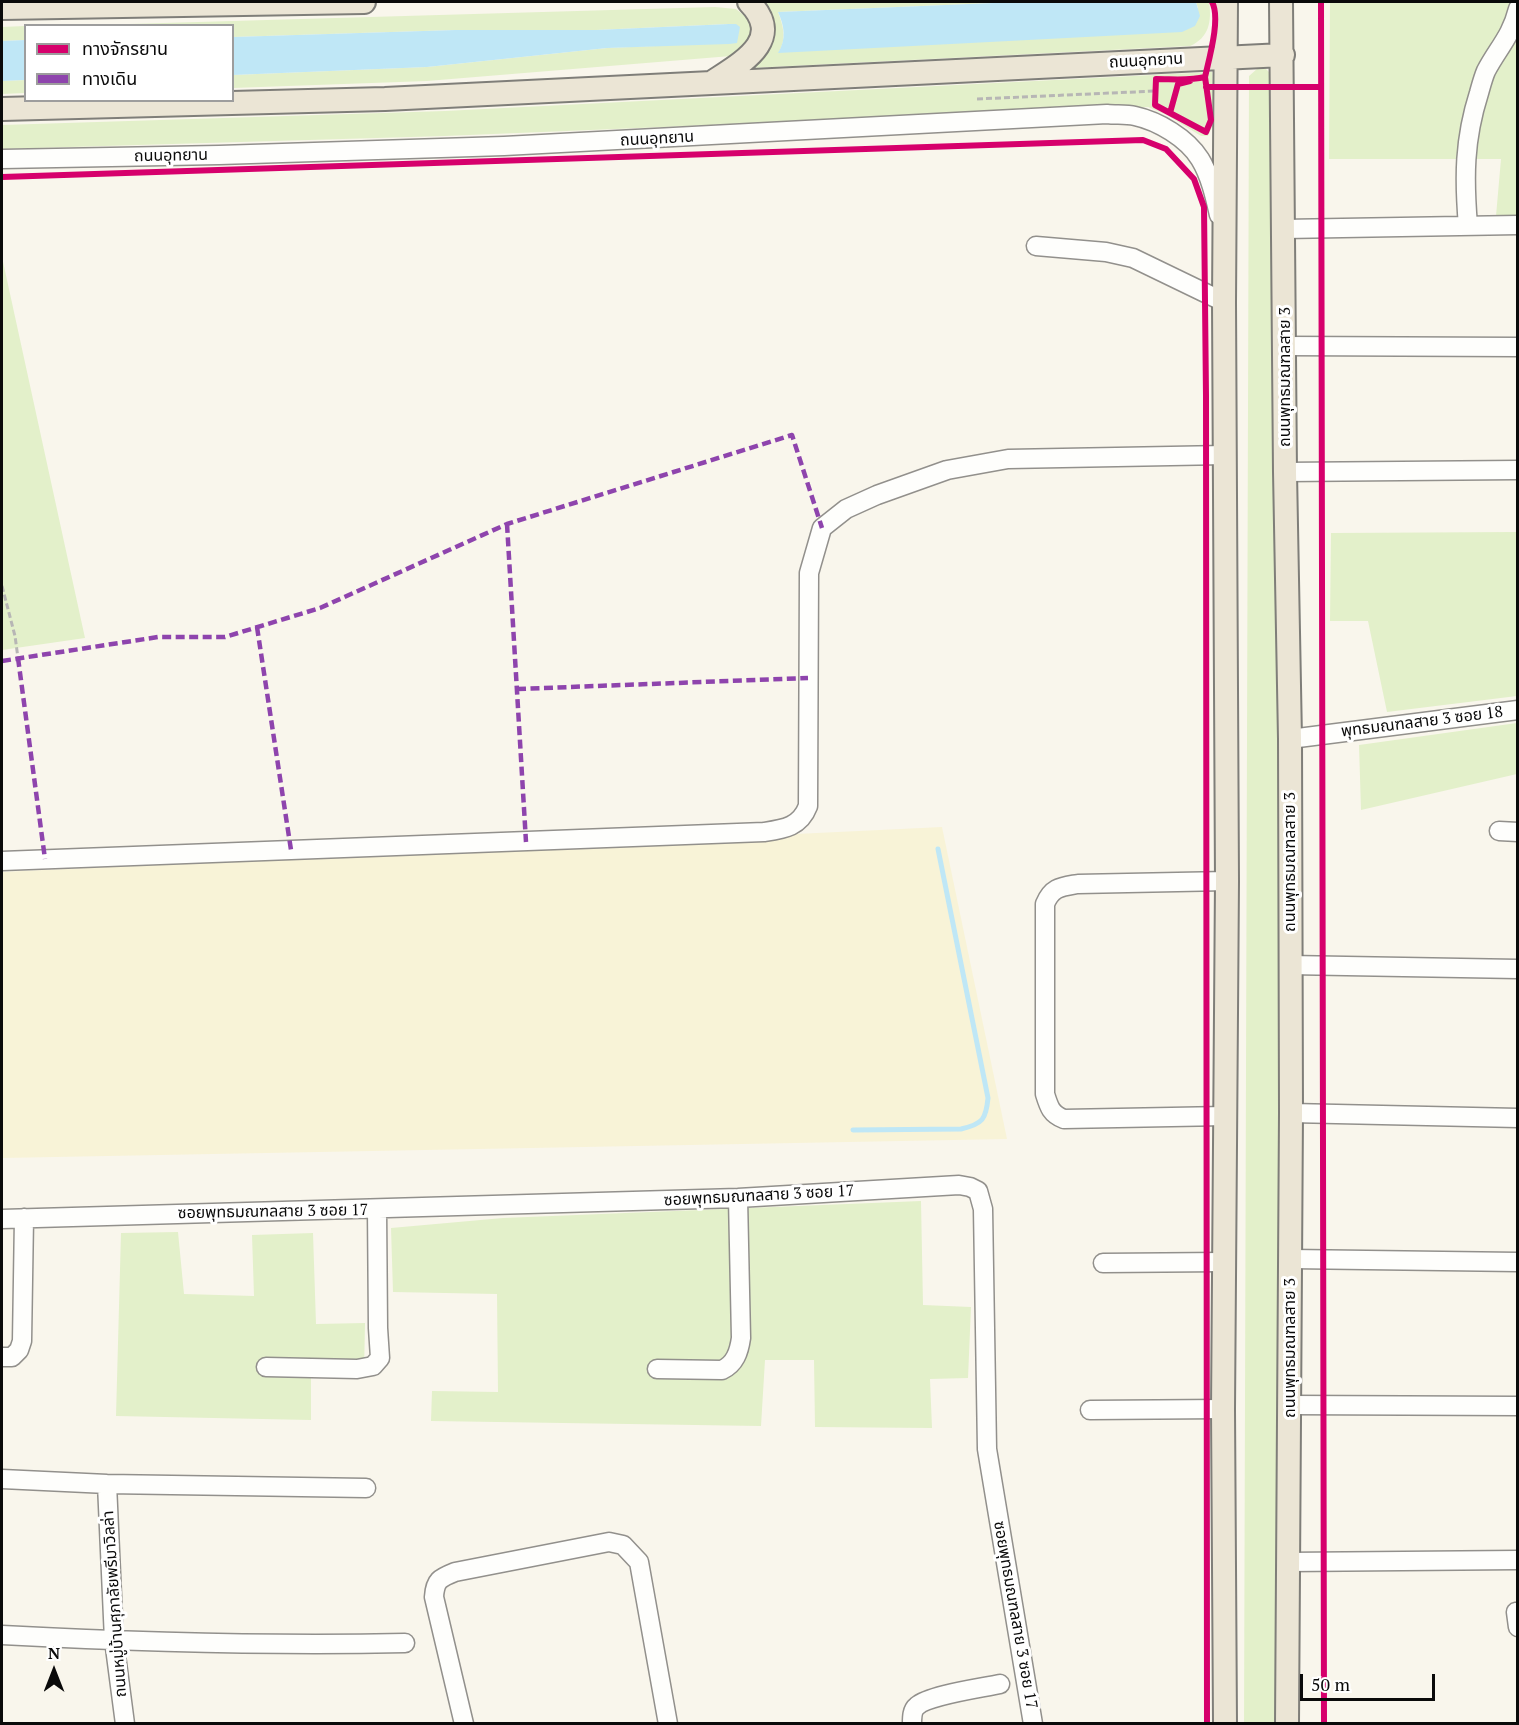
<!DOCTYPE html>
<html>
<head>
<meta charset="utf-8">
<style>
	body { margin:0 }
	#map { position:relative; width:1519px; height:1725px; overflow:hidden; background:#f9f6ec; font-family:"PT Serif","Noto Sans Thai",serif }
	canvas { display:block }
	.frame { position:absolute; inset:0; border:3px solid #0a0a0a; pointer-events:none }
	.legend { position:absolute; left:24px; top:24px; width:210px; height:78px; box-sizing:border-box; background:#fff; border:2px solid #9d9d9d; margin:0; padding:8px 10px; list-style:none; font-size:18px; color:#0a0a0a }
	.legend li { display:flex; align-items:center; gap:12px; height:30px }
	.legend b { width:30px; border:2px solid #9d9d9d }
	.north { position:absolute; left:24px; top:1641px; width:60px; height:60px; -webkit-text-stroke:4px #fff; paint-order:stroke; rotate:0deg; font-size:16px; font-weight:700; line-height:24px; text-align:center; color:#0a0a0a }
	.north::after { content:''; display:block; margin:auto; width:21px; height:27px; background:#0a0a0a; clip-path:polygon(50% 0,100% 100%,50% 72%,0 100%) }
	.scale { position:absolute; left:1300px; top:1674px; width:135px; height:27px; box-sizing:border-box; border:3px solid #0a0a0a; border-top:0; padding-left:8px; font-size:18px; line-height:21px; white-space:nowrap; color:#0a0a0a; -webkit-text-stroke:4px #fff; paint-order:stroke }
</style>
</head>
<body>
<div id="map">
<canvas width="1519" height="1725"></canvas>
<div class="frame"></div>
<ul class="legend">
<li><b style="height:8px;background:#d6006c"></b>ทางจักรยาน</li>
<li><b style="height:8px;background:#8e44ad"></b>ทางเดิน</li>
</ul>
<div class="north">N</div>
<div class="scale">50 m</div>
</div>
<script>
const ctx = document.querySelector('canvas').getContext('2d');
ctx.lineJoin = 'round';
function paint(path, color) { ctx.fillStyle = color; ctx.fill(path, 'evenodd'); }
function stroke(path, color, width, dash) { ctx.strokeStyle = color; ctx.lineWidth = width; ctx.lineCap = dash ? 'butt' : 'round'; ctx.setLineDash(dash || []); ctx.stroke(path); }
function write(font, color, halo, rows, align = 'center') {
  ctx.font = font + ' "PT Serif","Noto Sans Thai",serif'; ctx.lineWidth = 6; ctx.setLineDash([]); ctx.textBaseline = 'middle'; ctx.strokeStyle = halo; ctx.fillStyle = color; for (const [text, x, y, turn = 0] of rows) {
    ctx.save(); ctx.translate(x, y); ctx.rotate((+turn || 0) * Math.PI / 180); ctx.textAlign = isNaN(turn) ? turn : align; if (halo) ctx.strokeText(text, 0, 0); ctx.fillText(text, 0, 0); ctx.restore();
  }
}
paint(new Path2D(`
	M 942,827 L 1007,1139 L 2,1158 L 2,872 Z`), '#f8f3d7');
paint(new Path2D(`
	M 754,2 L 1017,2 L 778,12 C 783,25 787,39 779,52 L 1198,8 L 1196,2 L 1209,2 C 1212,21 1209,38 1190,46 L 751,68 Z
	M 1330,2 L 1517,2 L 1517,215 L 1496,216 L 1501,159 L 1329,159 Z
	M 715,7 L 736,9 L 751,21 L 754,37 L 731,56 L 427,81 L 233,88 L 233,75 L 427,67 L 607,48 L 655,46 L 729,24 L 596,30 L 455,30 L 233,37 L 232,26 L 60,26 Z
	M 25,26 L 25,40 L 2,41 L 2,27 Z
	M 1257,69 L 1266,69 L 1273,76 L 1280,572 L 1277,1723 L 1244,1724 L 1249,76 Z
	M 1212,72 L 1215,120 L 1208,136 L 1201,136 L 1167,115 L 1148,107 L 445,136 L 2,149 L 2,125 L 445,111 Z
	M 25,80 L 25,93 L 2,94 L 2,81 Z
	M 2,257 L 85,638 L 2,650 Z
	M 1517,532 L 1517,696 L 1387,712 L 1368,621 L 1330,621 L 1331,533 Z
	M 1517,723 L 1517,774 L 1361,810 L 1359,745 Z
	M 921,1201 L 923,1305 L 971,1307 L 968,1378 L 930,1379 L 932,1428 L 815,1427 L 814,1360 L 765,1360 L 761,1426 L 431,1421 L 432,1391 L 498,1392 L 497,1294 L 393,1292 L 391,1228 L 503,1218 Z
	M 178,1232 L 184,1294 L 254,1296 L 252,1235 L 313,1233 L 316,1324 L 365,1323 L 364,1373 L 311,1375 L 311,1420 L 116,1416 L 121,1233 Z`), '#e3f0ca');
paint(new Path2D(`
	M 1017,2 L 1196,2 L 1200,16 L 1195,26 L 1182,32 L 778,53 C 787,39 784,25 778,12 Z
	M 729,24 L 736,24 L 740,27 L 737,43 L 729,44 L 607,48 L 427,67 L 233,75 L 233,37 L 455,30 L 596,30 Z
	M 25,40 L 25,80 L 2,81 L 2,41 Z`), '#bfe7f6');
stroke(new Path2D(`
	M 853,1130 L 961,1129 C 983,1124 986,1119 988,1098 L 938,849`), '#bfe7f6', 5);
const minor = new Path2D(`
	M 2,159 L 219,155 L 504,146 L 1107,114 C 1116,115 1126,114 1135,116 C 1158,121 1187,138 1200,159 C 1210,175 1215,197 1219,215
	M 1468,226 C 1464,178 1464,140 1479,93 C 1481,86 1483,78 1486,71 C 1498,48 1511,37 1518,9
	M 1284,229 L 1518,225
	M 1036,246 L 1106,252 L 1133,258 L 1224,302
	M 1284,346 L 1518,347
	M 1285,472 L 1518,470
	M 1290,739 L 1518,710
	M 1499,831 L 1518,832
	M 2,861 L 764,832 C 784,829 800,827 808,806 L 809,573 L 822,528 L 846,509 L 877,495 L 947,470 L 1008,459 L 1225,455
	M 1289,965 L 1518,969
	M 1291,1113 L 1518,1118
	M 1225,1116 L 1064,1119 C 1051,1114 1049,1107 1045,1094 L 1045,904 C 1052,887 1061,887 1078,884 L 1227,881
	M 2,1219 L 738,1198 L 959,1185 L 970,1187 L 978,1191 L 983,1209 L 987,1449 L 1033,1724
	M 1291,1259 L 1518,1262
	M 1103,1263 L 1224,1262
	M 2,1357 L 12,1357 L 19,1350 L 22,1341 L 24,1218
	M 266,1367 L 357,1369 L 373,1366 L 380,1358 L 378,1328 L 377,1209
	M 657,1369 L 722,1370 C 735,1364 739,1352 741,1338 L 738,1198
	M 1290,1405 L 1518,1406
	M 1090,1410 L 1223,1409
	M 2,1479 L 107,1484 L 366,1488
	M 107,1484 L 114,1640 L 125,1724
	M 1288,1562 L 1518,1560
	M 1516,1612 L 1518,1627
	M 2,1635 C 136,1642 271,1646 405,1643
	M 464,1724 L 434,1597 C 435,1580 440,1578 455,1572 L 609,1542 L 623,1545 L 639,1562 L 668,1724
	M 912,1724 C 912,1717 912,1710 917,1706 C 929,1695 982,1688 1000,1684`);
const major = new Path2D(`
	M 1281,2 L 1285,472 L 1290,739 L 1291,1113 L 1287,1724
	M 2,8 L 364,2
	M 714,81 C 743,62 785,39 749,2
	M 2,109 L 385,99 L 1283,55
	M 1225,1724 L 1223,1409 L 1227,881 L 1224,302 L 1226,2`);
stroke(minor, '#92908c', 21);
stroke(major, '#7f7e79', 26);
stroke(new Path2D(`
	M 977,99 L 1156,91
	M 2,586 L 15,636 L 18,658`), '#b7b6b5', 3, [6, 3]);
stroke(minor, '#fefefc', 18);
stroke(major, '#ebe5d5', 22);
stroke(new Path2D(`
	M 507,524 L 526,842
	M 257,627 L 291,850
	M 18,658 L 45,859
	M 2,661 L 158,637 L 225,637 L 320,608 L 507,524 L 792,435 L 822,528
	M 517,689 L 808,678`), '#8e44ad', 4.5, [9, 4.5]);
stroke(new Path2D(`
	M 1321,2 L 1324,1724
	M 1205,77 C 1209,59 1221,18 1212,2
	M 1206,87 L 1321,87
	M 1170,113 L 1155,105 L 1156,79 C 1173,79 1189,81 1205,77 L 1211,120 L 1206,132 L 1170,113 L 1178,84 L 1190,81
	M 2,177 L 1143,140 L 1166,149 L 1194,179 L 1204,207 L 1206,396 L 1207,1724`), '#d6006c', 6);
write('16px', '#0a0a0a', '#fff', [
	["ถนนอุทยาน",1146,61,-3],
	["ถนนอุทยาน",657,139,-3],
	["ถนนอุทยาน",171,156,-1],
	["ถนนพุทธมณฑลสาย 3",1285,377,-90],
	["พุทธมณฑลสาย 3 ซอย 18",1422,722,-7],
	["ถนนพุทธมณฑลสาย 3",1290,862,-90],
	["ซอยพุทธมณฑลสาย 3 ซอย 17",759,1196,-3],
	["ซอยพุทธมณฑลสาย 3 ซอย 17",273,1212,-1],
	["ถนนพุทธมณฑลสาย 3",1290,1348,-90],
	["ถนนหมู่บ้านศุภาลัยพรีมาวิลล่า",115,1604,-94],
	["ซอยพุทธมณฑลสาย 3 ซอย 17",1015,1615,80]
]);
</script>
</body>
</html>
